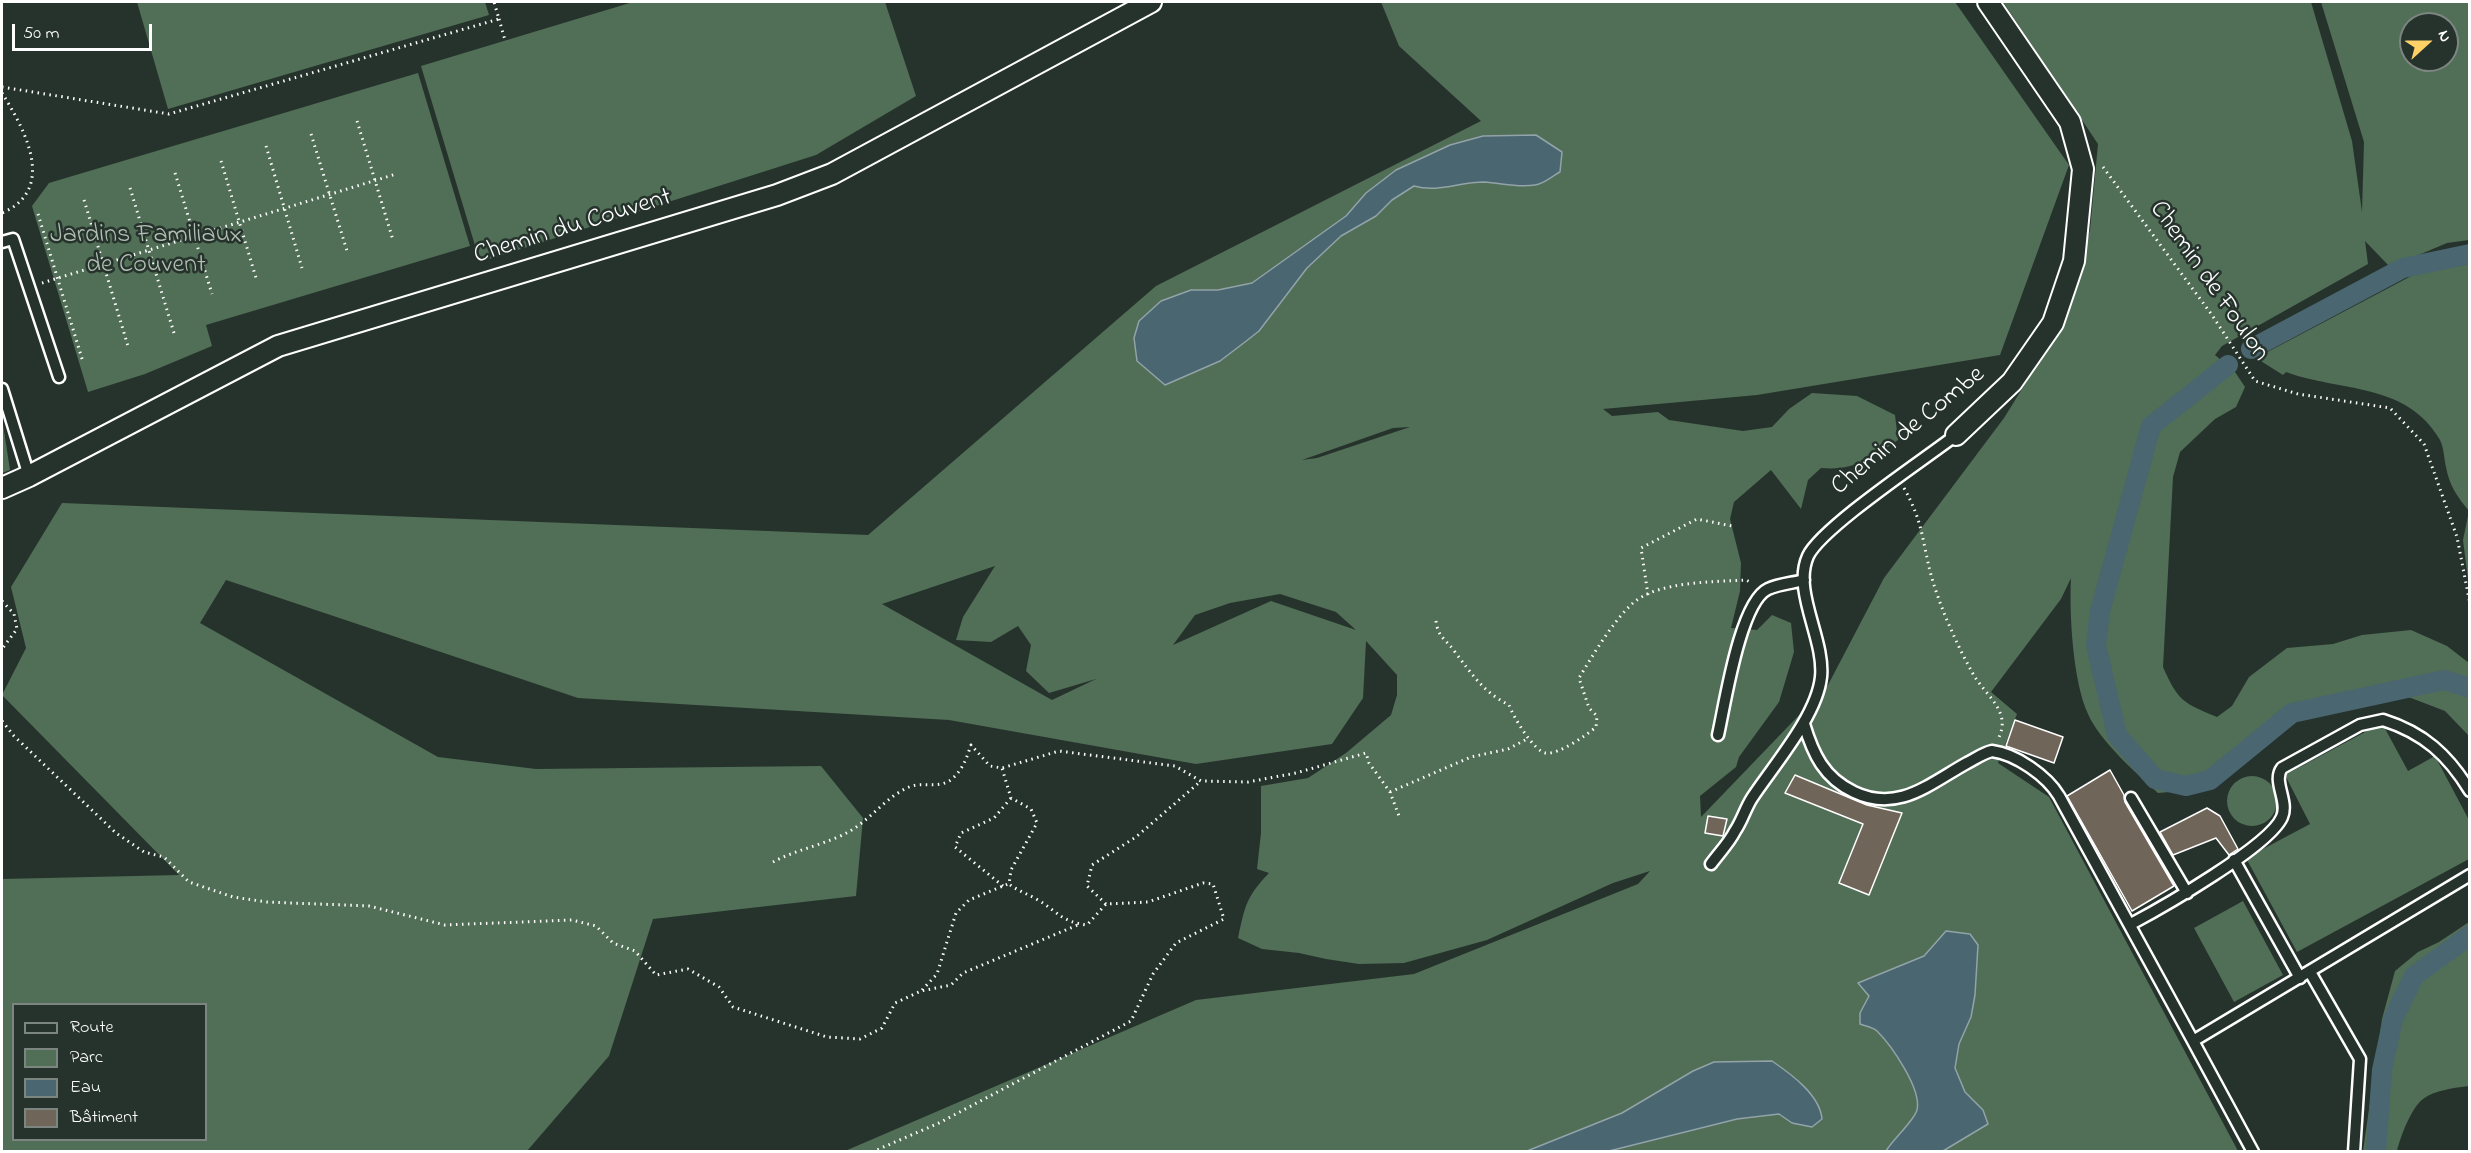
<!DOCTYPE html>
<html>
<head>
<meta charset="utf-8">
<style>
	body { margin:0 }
	#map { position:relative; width:2471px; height:1153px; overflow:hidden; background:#26332d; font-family:"Indie Flower",sans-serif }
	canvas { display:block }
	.frame { position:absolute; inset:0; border:3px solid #fff; pointer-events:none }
	.legend { position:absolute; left:12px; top:1003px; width:195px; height:138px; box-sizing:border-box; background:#26332d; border:2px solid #7d8581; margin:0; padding:8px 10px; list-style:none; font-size:18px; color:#fff }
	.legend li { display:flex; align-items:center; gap:12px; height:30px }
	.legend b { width:30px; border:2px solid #7d8581 }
	.north { position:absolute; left:2399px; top:12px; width:60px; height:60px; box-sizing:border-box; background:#26332d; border:2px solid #7d8581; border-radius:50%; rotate:69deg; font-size:16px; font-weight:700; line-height:24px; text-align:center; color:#fff }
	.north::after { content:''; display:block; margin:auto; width:21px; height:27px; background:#ffd166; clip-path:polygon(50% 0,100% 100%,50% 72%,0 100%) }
	.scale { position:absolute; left:12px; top:24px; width:140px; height:27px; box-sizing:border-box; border:3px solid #fff; border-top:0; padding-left:8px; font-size:18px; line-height:21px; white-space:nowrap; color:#fff; -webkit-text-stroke:4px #26332d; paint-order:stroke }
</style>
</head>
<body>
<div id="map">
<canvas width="2471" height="1153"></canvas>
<div class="frame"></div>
<ul class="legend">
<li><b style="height:8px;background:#26332d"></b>Route</li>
<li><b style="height:16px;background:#516e56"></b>Parc</li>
<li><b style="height:16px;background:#4a6670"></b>Eau</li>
<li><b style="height:16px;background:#706559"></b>Bâtiment</li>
</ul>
<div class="north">N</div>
<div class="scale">50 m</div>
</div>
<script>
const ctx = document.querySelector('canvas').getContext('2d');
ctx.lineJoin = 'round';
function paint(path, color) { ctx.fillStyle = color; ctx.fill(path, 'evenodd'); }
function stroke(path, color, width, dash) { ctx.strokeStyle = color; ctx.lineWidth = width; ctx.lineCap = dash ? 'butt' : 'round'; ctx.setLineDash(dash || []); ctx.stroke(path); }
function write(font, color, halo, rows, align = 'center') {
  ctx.font = font + ' "Indie Flower",sans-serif'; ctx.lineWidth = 5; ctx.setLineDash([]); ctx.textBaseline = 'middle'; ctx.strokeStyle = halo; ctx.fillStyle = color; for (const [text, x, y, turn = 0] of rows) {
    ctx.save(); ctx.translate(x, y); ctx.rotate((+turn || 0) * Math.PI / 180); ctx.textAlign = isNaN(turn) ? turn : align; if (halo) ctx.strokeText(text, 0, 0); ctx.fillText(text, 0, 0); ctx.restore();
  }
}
paint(new Path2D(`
	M 137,2 L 485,2 L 489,15 L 168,109 Z
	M 633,2 L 885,2 L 916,96 L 816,155 L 480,262 L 421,66 Z
	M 1381,2 L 1955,2 L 2069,165 L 2000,355 L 1757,395 L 1603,409 L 1612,416 L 1658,412 L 1669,420 L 1743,431 L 1772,427 L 1789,409 L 1812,393 L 1857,396 L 1895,415 L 1898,440 C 1870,458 1855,471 1821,468 L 1808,480 L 1801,509 L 1771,470 L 1734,502 L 1730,519 L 1741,563 L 1740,591 L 1731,628 L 1757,630 L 1772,615 L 1791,623 L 1794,652 L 1779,702 L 1739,757 L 1736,767 L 1700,796 L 1701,817 L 1828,685 L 1884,578 L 2004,418 L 2066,318 L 2090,230 L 2098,144 L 2003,2 L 2311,2 L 2352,141 L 2362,212 L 2364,142 L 2321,2 L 2469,2 L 2469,240 L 2447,243 L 2390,267 L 2365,241 L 2368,264 L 2222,346 L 2215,355 L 2235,372 L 2245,387 L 2236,407 L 2215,419 L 2180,452 L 2173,477 L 2163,667 C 2178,701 2183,703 2217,717 L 2232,706 L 2249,677 L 2287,648 L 2333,644 L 2362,635 L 2411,630 L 2447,646 L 2469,663 L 2469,736 L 2445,711 L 2377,685 L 2289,709 L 2204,789 L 2158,793 C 2137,774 2099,740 2088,714 C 2073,682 2069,613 2071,578 L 2061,599 L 1991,692 L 2017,714 L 1998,763 L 2049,797 L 2238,1151 L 845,1151 L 1196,1000 L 1414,974 L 1638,884 L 1650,871 L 1613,883 L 1487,940 L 1404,963 L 1359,964 L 1326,959 L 1299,953 L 1262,949 L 1238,938 C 1245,906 1246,897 1269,873 L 1257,869 L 1261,833 L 1261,786 L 1308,778 L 1346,753 L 1391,715 L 1397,695 L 1397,675 L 1366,641 L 1363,698 L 1332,744 L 1196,764 L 949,720 L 578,698 L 226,580 L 200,623 L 438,757 L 536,769 L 821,766 L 863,818 L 856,896 L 653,919 L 609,1056 L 527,1151 L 2,1151 L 2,879 L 179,875 L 2,695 L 26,648 L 11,587 L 62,503 L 868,535 L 1156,286 L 1481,121 L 1399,46 ZM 2411,24 L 2447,24 L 2447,60 L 2411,60 ZM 1410,427 L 1317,458 L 1302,460 L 1393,428 ZM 995,566 L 963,617 L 956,640 L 991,642 L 1018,626 L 1031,645 L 1026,671 L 1049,693 L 1096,679 L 1052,700 L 882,604 ZM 1280,594 L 1336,612 L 1356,630 L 1271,601 L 1173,645 L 1195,615 L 1230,603 ZM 14,1004 L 206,1004 L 206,1140 L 14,1140 Z
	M 418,73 L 470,246 L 206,325 L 212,346 L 145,374 L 88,392 L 32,206 L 49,183 Z
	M 2469,264 L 2470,264 L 2469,587 L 2463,540 L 2469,511 C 2458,498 2449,485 2446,467 C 2444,459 2444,448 2440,440 C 2407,382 2340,392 2286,372 L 2283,375 L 2256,358 L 2415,274 Z
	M 2,418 L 10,470 L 2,473 Z
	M 2382,723 L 2408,771 L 2435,756 L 2469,820 L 2469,859 L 2297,952 L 2246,858 L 2310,824 L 2285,775 Z
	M2227 801a25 25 0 1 1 50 0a25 25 0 1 1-50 0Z
	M 2243,901 L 2283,975 L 2234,1002 L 2194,928 Z
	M 2469,922 L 2469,1086 C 2455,1088 2434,1090 2423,1099 C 2411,1108 2400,1138 2397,1151 L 2363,1151 L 2382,1019 L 2395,971 L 2418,952 L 2439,942 Z`), '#516e56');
const water = new Path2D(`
	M 1536,135 L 1562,152 L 1560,172 C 1552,176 1544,184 1535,185 C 1517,188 1502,183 1484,182 C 1459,182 1438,193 1414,186 L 1392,200 L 1376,216 L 1341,236 L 1307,268 L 1259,331 L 1245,342 L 1220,361 L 1165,385 L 1137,361 L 1134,338 L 1139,321 L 1161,301 L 1191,290 L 1218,290 L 1252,283 L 1346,216 L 1366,193 L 1396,170 L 1450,145 L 1483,136 Z
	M 1946,931 L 1970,934 L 1978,945 L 1975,995 L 1971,1017 L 1959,1044 L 1955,1068 L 1965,1092 L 1983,1110 L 1988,1124 L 1943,1151 L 1886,1151 C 1893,1139 1914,1121 1917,1110 C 1922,1089 1891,1045 1877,1031 C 1873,1027 1865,1026 1860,1024 L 1860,1013 L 1869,996 L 1858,983 L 1924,956 Z
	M 1772,1061 C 1791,1074 1820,1095 1822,1119 L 1812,1127 L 1792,1123 L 1779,1114 L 1737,1119 L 1609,1151 L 1527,1151 L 1622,1113 L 1693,1071 L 1714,1062 Z`);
paint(water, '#4a6670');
stroke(water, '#92a3a9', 1.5);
stroke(new Path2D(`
	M 2251,349 L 2403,268 L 2470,254
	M 2228,365 L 2151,426 L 2100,611 L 2096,645 L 2117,735 L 2155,779 L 2186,786 L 2210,780 L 2292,713 L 2444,680 L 2470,688
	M 2376,1152 L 2382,1070 L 2393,1019 L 2414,976 L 2470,935`), '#4a6670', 20);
const building = new Path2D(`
	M 2015,720 L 2063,737 L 2054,763 L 2006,746 Z
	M 2110,770 L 2124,795 L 2125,802 L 2174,886 L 2132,911 L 2067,796 Z
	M 1795,775 L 1867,805 L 1902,813 L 1869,895 L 1839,883 L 1863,824 L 1785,793 Z
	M 2207,808 L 2220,816 L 2238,849 L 2229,855 L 2216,838 L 2173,855 L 2160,832 Z
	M 1708,816 L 1727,819 L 1723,836 L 1705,833 Z`);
paint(building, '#706559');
stroke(building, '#fff', 1.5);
const lane = new Path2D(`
	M 2,242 L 13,239 L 59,377
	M 2,389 L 29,476
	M 1804,724 C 1813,754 1824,778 1854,792 C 1898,813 1929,784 1967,763 C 1975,759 1983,753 1992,751 C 2016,754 2047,776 2059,796 L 2193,1041 L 2470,875
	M 1718,735 C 1725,704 1740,602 1768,589 C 1779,584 1793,583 1804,580
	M 2131,798 L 2187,893
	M 2234,860 L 2300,978
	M 1711,864 C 1719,853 1729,843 1735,831 C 1742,821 1745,809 1752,798 C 1773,766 1817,716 1821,677 C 1825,639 1792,591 1808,556 C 1822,527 1925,459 1956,435
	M 2131,924 C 2161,908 2270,846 2282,817 C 2289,801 2272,781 2282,768 L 2360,725 L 2383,720 C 2424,733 2448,755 2470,791
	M 2310,972 L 2360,1059 L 2354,1152
	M 2193,1041 L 2253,1152`);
const street = new Path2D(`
	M 1956,435 L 2012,382 L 2053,323 L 2074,261 L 2083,169 L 2070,122 L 1988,2
	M 2,488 L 29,476 L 278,346 L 777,195 L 832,174 L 1151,2`);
stroke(lane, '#fff', 15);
stroke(street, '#fff', 24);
stroke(new Path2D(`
	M 499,19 L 505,40
	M 2,87 L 169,114 L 499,19 L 494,2
	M 2,93 C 24,128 58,189 2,213
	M 357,121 L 393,240
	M 311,134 L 347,251
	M 266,146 L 302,268
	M 221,161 L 256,278
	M 2103,167 L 2212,315 L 2255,381 L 2298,394 L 2390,408 L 2424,444 L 2457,537 L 2470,604
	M 175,173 L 212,294
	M 130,188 L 174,333
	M 84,200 L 128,346
	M 38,214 L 83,362
	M 42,283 L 396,174
	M 1904,488 C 1923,522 1922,540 1931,575 C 1940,607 1956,643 1972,672 C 1984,695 2013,711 1998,739
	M 1648,595 L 1641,548 L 1697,519 L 1732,526
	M 2,601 L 14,614 L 17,629 L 2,649
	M 1436,621 C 1438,638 1447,640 1455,652 C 1472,674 1483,692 1509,705 C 1513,716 1534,752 1546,753 C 1558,755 1587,735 1596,727 L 1597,716 L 1589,708 L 1579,678 C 1593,655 1613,621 1633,603 C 1658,581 1714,582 1746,580 L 1752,583
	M 2,721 L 14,736 L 116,833 L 144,852 L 164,857 L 189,882 L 233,897 L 267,902 L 369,906 L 445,925 L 572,920 L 596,926 L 613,943 L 635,951 L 656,975 L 688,969 L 719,987 L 733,1007 L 827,1037 L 860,1039 L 882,1028 L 895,1003 L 921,991 L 951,985 L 963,973 L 1080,924
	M 1390,792 L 1471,757 L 1508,749 L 1529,738
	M 773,862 C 797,849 828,844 850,831 C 872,818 886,797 909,787 C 922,781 941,790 953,778 C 963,769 967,757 971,745 L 990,766 L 1002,768 L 1059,751 L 1175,766 L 1201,781 L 1248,782 L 1296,773 L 1366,753 L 1369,763 L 1390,792 L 1399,816
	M 1003,886 L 955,847 L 961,833 L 994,818 L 1011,798
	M 1106,904 L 1087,886 L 1092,865 L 1136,837 L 1201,781
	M 922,990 L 937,974 L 956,913 L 969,900 L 1008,884
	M 872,1152 L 939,1123 L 1131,1021 L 1153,974 L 1176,943 L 1224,919 L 1213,884 L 1203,883 L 1148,902 L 1106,904 L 1087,925 C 1062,922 1058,912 1038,900 C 1028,894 1018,891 1009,884 L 1011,870 L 1037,823 L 1031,809 L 1011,798 L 1002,768`), '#fff', 3, [1.5, 4.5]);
stroke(lane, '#26332d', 10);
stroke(street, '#26332d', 20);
write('26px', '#fff', '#26332d', [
	["Chemin du Couvent",573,228,-17],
	["Chemin de Foulon",2208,282,55],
	["Chemin de Combe",1909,432,-39]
]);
write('26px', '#b1beb3', '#26332d', [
	["Jardins Familiaux",146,237],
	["de Couvent",146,267]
]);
</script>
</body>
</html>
